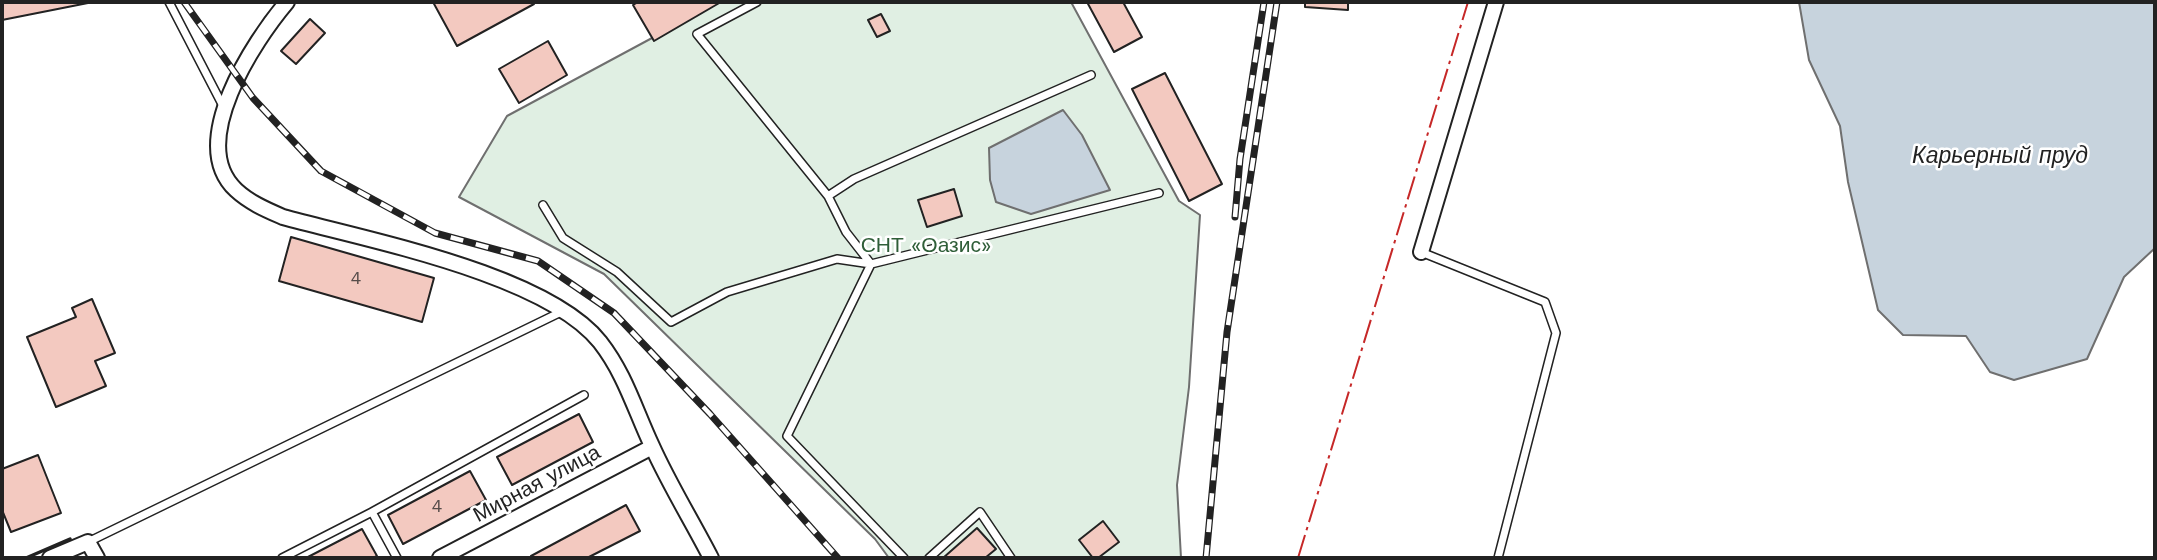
<!DOCTYPE html>
<html>
<head>
<meta charset="utf-8">
<style>
	body { margin:0 }
	#map { position:relative; width:2157px; height:560px; overflow:hidden; background:#fff; font-family:"Work Sans",sans-serif }
	canvas { display:block }
	.frame { position:absolute; inset:0; border:4px solid #222; pointer-events:none }
</style>
</head>
<body>
<div id="map">
<canvas width="2157" height="560"></canvas>
<div class="frame"></div>
</div>
<script>
const ctx = document.querySelector('canvas').getContext('2d');
ctx.lineJoin = 'round';
function paint(path, color) { ctx.fillStyle = color; ctx.fill(path, 'evenodd'); }
function stroke(path, color, width, dash) { ctx.strokeStyle = color; ctx.lineWidth = width; ctx.lineCap = dash ? 'butt' : 'round'; ctx.setLineDash(dash || []); ctx.stroke(path); }
function write(font, color, halo, rows, align = 'center') {
  ctx.font = font + ' "Work Sans",sans-serif'; ctx.lineWidth = 5; ctx.setLineDash([]); ctx.textBaseline = 'middle'; ctx.strokeStyle = halo; ctx.fillStyle = color; for (const [text, x, y, turn = 0] of rows) {
    ctx.save(); ctx.translate(x, y); ctx.rotate((+turn || 0) * Math.PI / 180); ctx.textAlign = isNaN(turn) ? turn : align; if (halo) ctx.strokeText(text, 0, 0); ctx.fillText(text, 0, 0); ctx.restore();
  }
}
const green = new Path2D(`
	M 719,2 L 1071,2 L 1179,201 L 1200,215 L 1189,387 L 1177,485 L 1181,558 L 889,558 L 875,539 L 604,274 L 459,197 L 507,116 Z`);
paint(green, '#e0efe3');
stroke(green, '#6f6f6f', 2);
const water = new Path2D(`
	M 1799,2 L 2155,2 L 2155,248 L 2124,277 L 2087,359 L 2014,380 L 1990,372 L 1966,336 L 1903,335 L 1878,310 L 1848,182 L 1840,126 L 1809,60 Z
	M 1063,110 L 1082,135 L 1110,190 L 1031,214 L 996,202 L 990,180 L 989,148 Z`);
paint(water, '#c7d3dd');
stroke(water, '#6f6f6f', 2);
const building = new Path2D(`
	M 2,2 L 93,2 L 2,20 Z
	M 433,2 L 533,2 L 534,4 L 457,46 Z
	M 638,2 L 721,2 L 654,41 L 633,5 Z
	M 1087,2 L 1123,2 L 1142,37 L 1114,52 Z
	M 1305,2 L 1348,2 L 1348,10 L 1305,7 Z
	M 881,14 L 890,31 L 877,37 L 868,20 Z
	M 310,19 L 325,33 L 296,64 L 281,51 Z
	M 548,41 L 567,75 L 519,103 L 499,69 Z
	M 1165,73 L 1222,184 L 1189,201 L 1132,89 Z
	M 954,189 L 962,216 L 927,227 L 918,200 Z
	M 291,237 L 434,278 L 422,322 L 279,281 Z
	M 92,299 L 115,353 L 95,361 L 106,386 L 56,407 L 27,337 L 76,317 L 72,308 Z
	M 579,414 L 593,442 L 512,485 L 497,457 Z
	M 38,455 L 61,513 L 11,532 L 2,510 L 2,469 Z
	M 470,471 L 486,500 L 403,544 L 388,515 Z
	M 626,505 L 640,531 L 587,558 L 532,558 L 531,556 Z
	M 1103,521 L 1119,542 L 1098,558 L 1093,558 L 1079,540 Z
	M 977,528 L 996,549 L 985,558 L 943,558 Z
	M 362,529 L 377,556 L 373,558 L 306,558 Z`);
paint(building, '#f3c9c0');
stroke(building, '#222', 2);
const service = new Path2D(`
	M 169,2 L 224,108
	M 828,196 L 854,179 L 1091,75
	M 543,205 L 563,238 L 617,272 L 671,322 L 727,292 L 837,259 L 871,264 L 846,232 L 828,196 L 697,34 L 757,2
	M 1421,252 L 1545,302 L 1556,333 L 1498,558
	M 372,512 L 584,395
	M 88,542 L 563,311
	M 282,558 L 372,512 L 397,558
	M 904,558 L 787,436 L 871,264 L 1159,193
	M 929,558 L 980,512 L 1011,558`);
const minor = new Path2D(`
	M 287,2 C 254,41 186,143 236,190 C 250,203 267,210 283,217 C 367,240 546,274 600,342 C 625,374 635,410 652,446 C 669,484 692,521 711,558
	M 1421,252 L 1496,2
	M 50,558 L 88,542 L 97,558
	M 440,558 L 652,447`);
stroke(service, '#222', 10);
stroke(minor, '#222', 18);
stroke(service, '#fff', 7);
stroke(minor, '#fff', 14);
const rail = new Path2D(`
	M 184,2 L 253,98 L 321,171 L 435,233 L 538,261 L 614,313 L 710,414 L 838,558
	M 1235,217 L 1240,159 L 1264,2
	M 1206,558 L 1227,332 L 1277,2`);
stroke(rail, '#222', 7);
stroke(rail, '#fff', 4.5, [13]);
stroke(new Path2D(`
	M 26,558 L 70,539`), '#222', 3.5);
stroke(new Path2D(`
	M 1298,558 L 1468,2`), '#c62828', 2, [24, 5, 3.5, 5]);
write('18px', '#564c4a', null, [
	["4",356,279],
	["4",437,507]
]);
write('21px', '#2f5e38', '#fff', [
	["СНТ «Оазис»",926,246]
]);
write('21px', '#222', '#fff', [
	["Мирная улица",537,484,-28]
]);
write('italic 23px', '#222', '#fff', [
	["Карьерный пруд",2000,156]
]);
</script>
</body>
</html>
